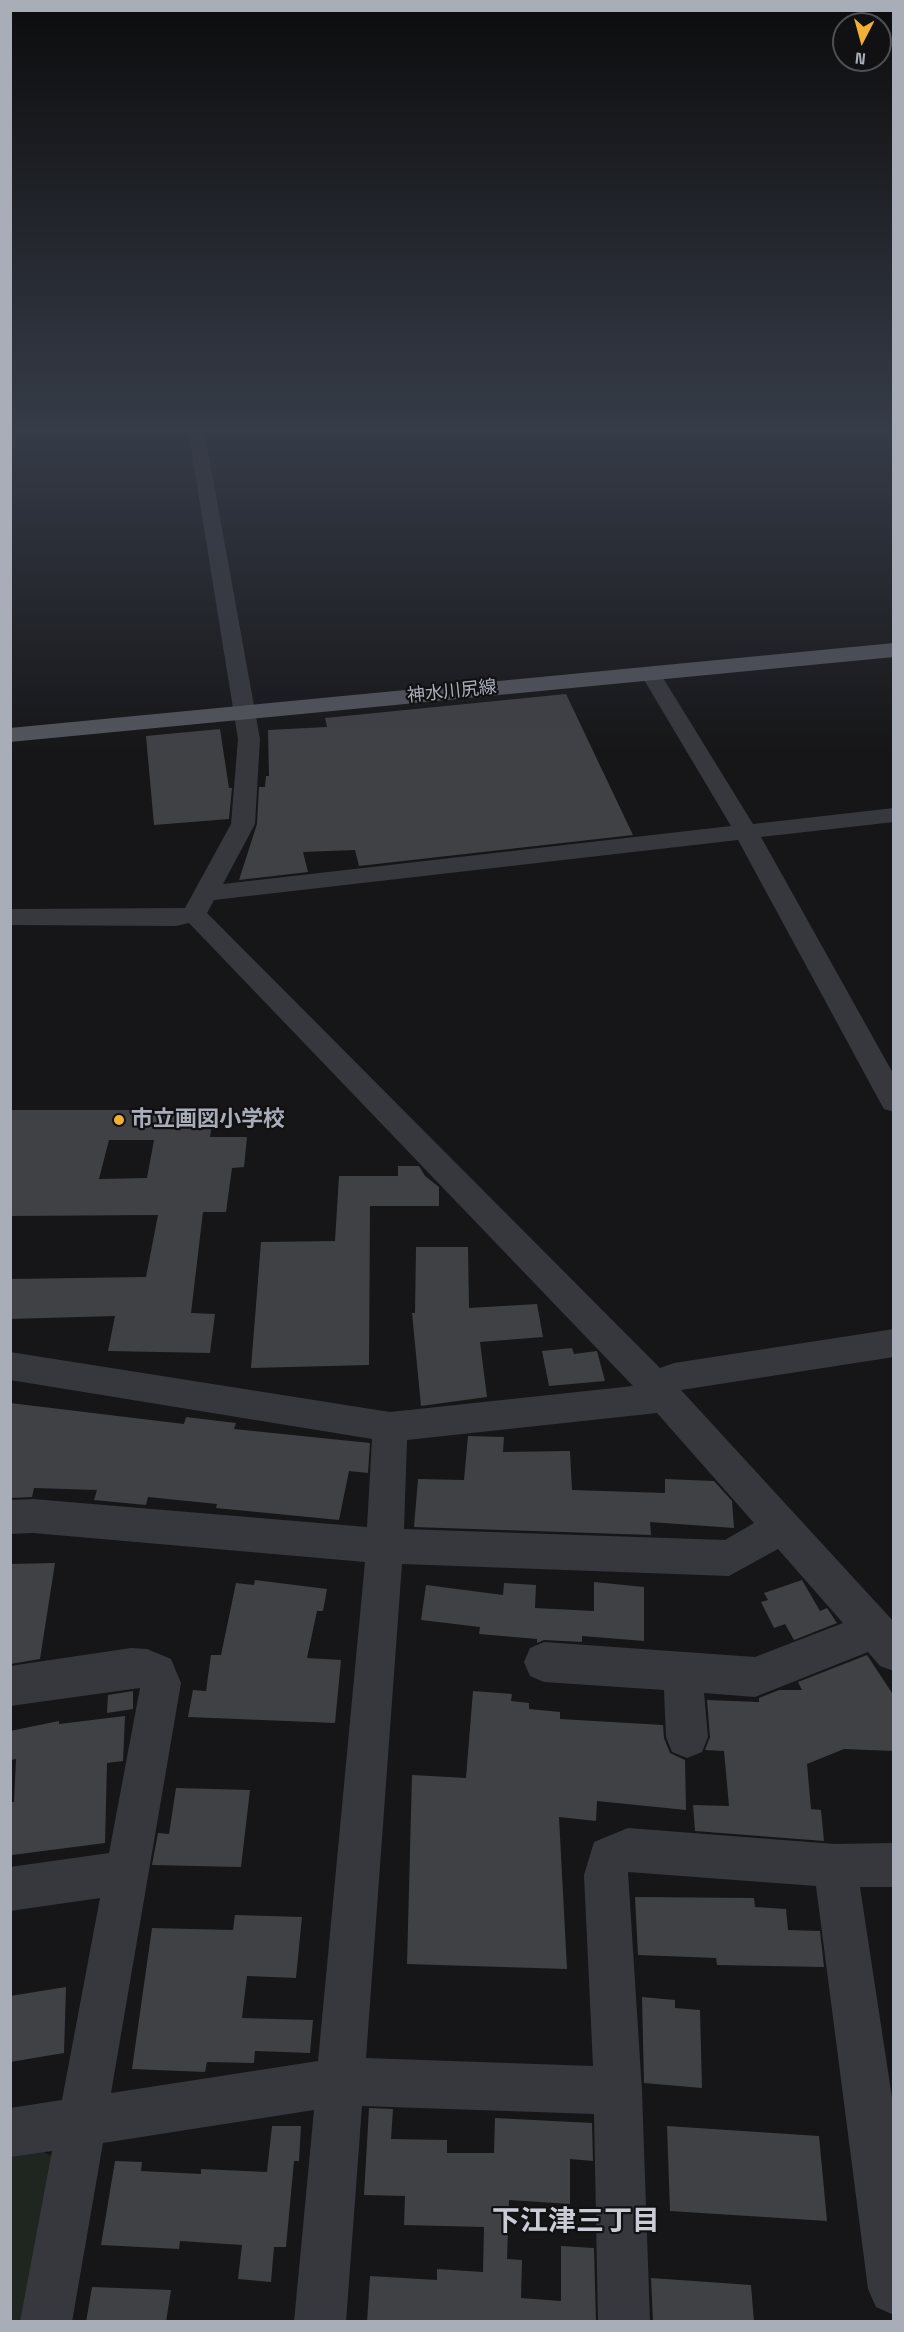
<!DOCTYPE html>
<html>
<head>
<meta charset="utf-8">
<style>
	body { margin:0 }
	#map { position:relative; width:904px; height:2332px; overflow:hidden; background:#161618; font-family:"Space Grotesk",sans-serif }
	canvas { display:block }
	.frame { position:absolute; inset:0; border:12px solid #a8adb8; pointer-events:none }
	.north { position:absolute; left:832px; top:12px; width:60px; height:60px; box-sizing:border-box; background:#111113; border:2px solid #4d4f55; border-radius:50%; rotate:186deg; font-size:16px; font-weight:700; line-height:24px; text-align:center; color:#a8adb8 }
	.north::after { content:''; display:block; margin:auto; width:21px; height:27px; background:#f2b134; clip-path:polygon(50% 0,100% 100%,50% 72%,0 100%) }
</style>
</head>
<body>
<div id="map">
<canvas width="904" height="2332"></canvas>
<div class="frame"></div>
<div class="north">N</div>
</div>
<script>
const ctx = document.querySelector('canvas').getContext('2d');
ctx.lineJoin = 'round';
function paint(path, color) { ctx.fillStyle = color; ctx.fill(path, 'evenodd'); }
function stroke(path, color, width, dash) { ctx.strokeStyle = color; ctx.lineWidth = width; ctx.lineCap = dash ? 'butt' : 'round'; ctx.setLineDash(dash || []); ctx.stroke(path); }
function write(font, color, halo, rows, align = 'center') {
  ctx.font = font + ' "Space Grotesk","Noto Sans JP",sans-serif'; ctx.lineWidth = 4.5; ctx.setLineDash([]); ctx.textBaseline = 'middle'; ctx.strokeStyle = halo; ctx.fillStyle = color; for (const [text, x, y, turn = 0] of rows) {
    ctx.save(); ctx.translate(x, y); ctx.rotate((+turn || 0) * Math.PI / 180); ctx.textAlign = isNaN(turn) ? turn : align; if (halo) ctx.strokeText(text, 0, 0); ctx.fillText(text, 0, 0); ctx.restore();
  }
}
paint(new Path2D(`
	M 38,2149 L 51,2156 L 56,2169 L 26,2321 L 11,2322 L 11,2154 Z`), '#1e261f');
paint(new Path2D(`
	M 566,694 L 633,835 L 359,866 L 355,850 L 303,852 L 308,872 L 239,880 L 257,824 L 259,787 L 265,787 L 266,776 L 269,776 L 268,730 L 327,727 L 325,718 Z
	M 220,729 L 229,788 L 232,788 L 229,819 L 154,825 L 146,736 Z
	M 10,1110 L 214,1110 L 210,1137 L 247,1137 L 244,1167 L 232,1168 L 226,1212 L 203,1212 L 191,1313 L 215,1314 L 210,1353 L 108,1351 L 115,1316 L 10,1319 L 10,1279 L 146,1277 L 158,1215 L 10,1216 ZM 109,1140 L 154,1140 L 147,1178 L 99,1179 Z
	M 398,1166 L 419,1166 L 425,1176 L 439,1187 L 439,1206 L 370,1206 L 369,1365 L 251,1368 L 261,1242 L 335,1241 L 339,1176 L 398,1176 Z
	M 416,1247 L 468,1247 L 469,1308 L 537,1304 L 543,1337 L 480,1342 L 487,1397 L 421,1406 L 412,1313 L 415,1313 Z
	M 572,1348 L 574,1354 L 597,1351 L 605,1381 L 549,1386 L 542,1351 Z
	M 10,1403 L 184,1424 L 186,1417 L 236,1423 L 234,1429 L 370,1443 L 368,1473 L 349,1471 L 339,1520 L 216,1508 L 217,1504 L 148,1497 L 146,1505 L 94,1500 L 97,1490 L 34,1488 L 32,1497 L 10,1498 Z
	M 468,1436 L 504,1437 L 503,1452 L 570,1451 L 572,1490 L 665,1493 L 665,1479 L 714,1481 L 732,1501 L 734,1528 L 650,1522 L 651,1535 L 414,1527 L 418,1479 L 464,1480 Z
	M 55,1563 L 40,1659 L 10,1664 L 10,1564 Z
	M 255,1580 L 327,1589 L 323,1611 L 317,1611 L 307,1658 L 341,1660 L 335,1723 L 188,1717 L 193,1690 L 206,1691 L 211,1655 L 221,1655 L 236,1583 L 254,1585 Z
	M 802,1580 L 820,1611 L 827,1608 L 837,1623 L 794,1640 L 785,1624 L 774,1628 L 761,1602 L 768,1600 L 764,1593 Z
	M 594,1582 L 644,1587 L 644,1641 L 582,1636 L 582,1642 L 544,1640 L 537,1643 L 537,1639 L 479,1634 L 480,1627 L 421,1620 L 426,1585 L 503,1595 L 504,1583 L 536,1585 L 535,1608 L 594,1611 Z
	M 867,1655 L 894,1696 L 894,1751 L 844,1749 L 807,1764 L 811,1809 L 821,1810 L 824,1841 L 695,1831 L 693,1805 L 729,1806 L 724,1751 L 705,1750 L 710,1737 L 707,1700 L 759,1702 L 759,1698 L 779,1690 L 802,1690 L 798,1682 Z
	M 133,1691 L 133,1709 L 107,1713 L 108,1695 Z
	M 473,1691 L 512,1694 L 511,1701 L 529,1703 L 529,1709 L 560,1712 L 560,1719 L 663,1725 L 664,1738 L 670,1753 L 685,1760 L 686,1810 L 597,1801 L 596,1821 L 559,1817 L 567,1969 L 407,1964 L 412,1775 L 466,1778 Z
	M 125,1716 L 123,1761 L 107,1763 L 105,1843 L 12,1855 L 10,1802 L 14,1802 L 16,1759 L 10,1760 L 10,1731 L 59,1721 L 59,1724 Z
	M 176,1788 L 250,1790 L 241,1867 L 152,1865 L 158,1833 L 169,1834 Z
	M 635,1897 L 754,1898 L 755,1907 L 786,1909 L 788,1930 L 820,1931 L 824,1967 L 717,1965 L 716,1958 L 638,1955 Z
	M 235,1915 L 302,1917 L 296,1978 L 247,1976 L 242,2018 L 313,2020 L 310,2053 L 255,2051 L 254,2063 L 207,2062 L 205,2072 L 132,2069 L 152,1928 L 233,1930 Z
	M 66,1987 L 64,2053 L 10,2062 L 10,1996 Z
	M 642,1997 L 675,2000 L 675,2008 L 700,2010 L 702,2088 L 644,2083 Z
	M 369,2108 L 393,2109 L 391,2139 L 447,2140 L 447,2153 L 494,2153 L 495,2118 L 592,2123 L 593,2161 L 570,2159 L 570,2204 L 509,2200 L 507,2259 L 522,2260 L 521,2298 L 561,2301 L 561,2246 L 594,2248 L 596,2322 L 367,2322 L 370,2276 L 437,2280 L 437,2269 L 483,2272 L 484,2227 L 404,2225 L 405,2196 L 364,2195 Z
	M 272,2126 L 301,2126 L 299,2161 L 294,2161 L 286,2247 L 274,2247 L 271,2282 L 238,2279 L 242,2245 L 180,2241 L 179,2249 L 101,2245 L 115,2161 L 142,2162 L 141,2171 L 201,2174 L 201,2169 L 267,2172 Z
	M 667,2126 L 819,2136 L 827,2221 L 670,2211 Z
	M 651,2278 L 751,2285 L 754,2322 L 653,2322 Z
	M 92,2287 L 171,2290 L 166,2322 L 86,2322 Z`), '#404145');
paint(new Path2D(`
	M 188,429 L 204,429 L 260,739 L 255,824 L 223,884 L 731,826 L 640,673 L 643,669 L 657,669 L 660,673 L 753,824 L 894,808 L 894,822 L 761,837 L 894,1075 L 894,1112 L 884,1109 L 880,1102 L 738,840 L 214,900 L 207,913 L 660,1368 L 674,1363 L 894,1329 L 894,1357 L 681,1390 L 894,1622 L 894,1671 L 880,1666 L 868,1652 L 755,1697 L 704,1693 L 708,1737 L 702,1752 L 687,1758 L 672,1752 L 666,1737 L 664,1690 L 544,1682 L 530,1676 L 524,1662 L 530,1648 L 544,1642 L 755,1657 L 843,1623 L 778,1549 L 729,1576 L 402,1564 L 366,2058 L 593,2066 L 584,1875 L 594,1842 L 628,1828 L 835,1844 L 894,1843 L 894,1887 L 860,1887 L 894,2111 L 894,2315 L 876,2307 L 868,2289 L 816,1886 L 628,1872 L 642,2091 L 650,2322 L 598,2322 L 594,2114 L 362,2106 L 346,2322 L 294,2322 L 314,2110 L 103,2143 L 72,2322 L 20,2322 L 52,2151 L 10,2157 L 10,2108 L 62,2100 L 100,1898 L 10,1911 L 10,1867 L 109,1853 L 140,1688 L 10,1706 L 10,1666 L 131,1648 L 147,1649 L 171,1659 L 181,1683 L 111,2093 L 318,2061 L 365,1562 L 33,1533 L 10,1534 L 10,1500 L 33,1499 L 367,1527 L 372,1439 L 10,1380 L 10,1352 L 390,1412 L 633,1386 L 189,923 L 176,926 L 10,925 L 10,909 L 185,908 L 231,824 L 238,739 ZM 657,1413 L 754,1523 L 725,1540 L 404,1529 L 407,1440 Z`), '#37383d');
paint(new Path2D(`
	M 894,643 L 894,657 L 10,742 L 10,728 Z`), '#53555c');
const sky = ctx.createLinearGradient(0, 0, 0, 756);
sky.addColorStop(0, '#0c0c0d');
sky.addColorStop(0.57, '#363c48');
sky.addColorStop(1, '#363c4800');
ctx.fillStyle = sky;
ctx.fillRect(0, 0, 904, 756);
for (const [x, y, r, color] of [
	[119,1120,6,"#f2b134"]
]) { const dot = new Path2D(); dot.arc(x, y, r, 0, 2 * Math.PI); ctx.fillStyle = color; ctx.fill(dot); stroke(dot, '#111113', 2); }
write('18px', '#a8adb8', '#111113', [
	["神水川尻線",452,692,-6]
]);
write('bold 22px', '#a8adb8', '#111113', [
	["市立画図小学校",131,1120]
], 'left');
write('bold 28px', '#c9ccd4', '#111113', [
	["下江津三丁目",576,2222]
]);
</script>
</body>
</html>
